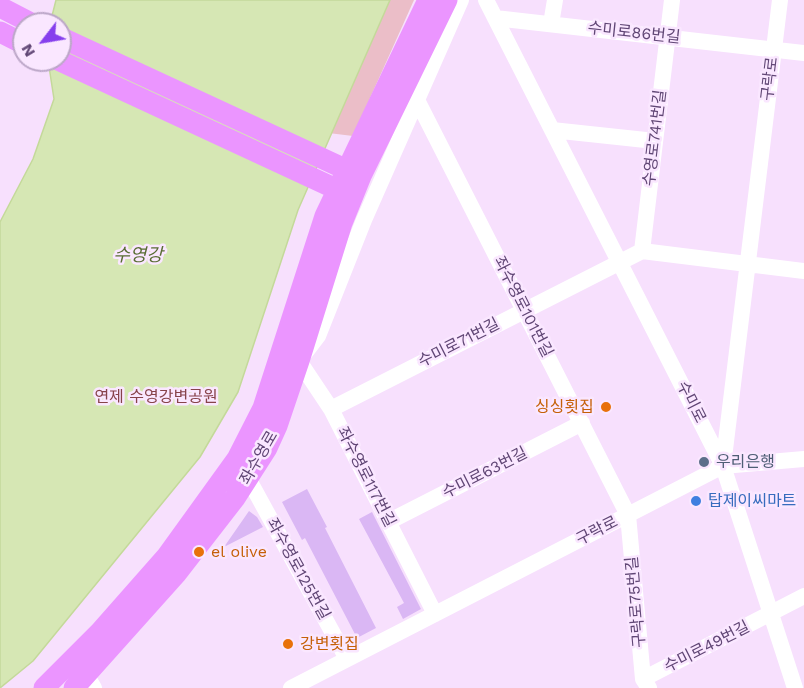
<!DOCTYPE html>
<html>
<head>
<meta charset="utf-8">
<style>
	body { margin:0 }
	#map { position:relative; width:804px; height:688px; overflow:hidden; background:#f7e0fd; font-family:"Work Sans",sans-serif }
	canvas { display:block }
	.north { position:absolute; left:12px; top:12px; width:60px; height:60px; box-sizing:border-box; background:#fae7ff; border:2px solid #bca7c8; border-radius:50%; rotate:239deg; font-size:16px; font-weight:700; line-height:24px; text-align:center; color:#604675 }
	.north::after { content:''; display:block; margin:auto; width:21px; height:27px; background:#863fed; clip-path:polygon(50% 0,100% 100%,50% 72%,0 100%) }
</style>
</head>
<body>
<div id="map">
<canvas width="804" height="688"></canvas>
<div class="north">N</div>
</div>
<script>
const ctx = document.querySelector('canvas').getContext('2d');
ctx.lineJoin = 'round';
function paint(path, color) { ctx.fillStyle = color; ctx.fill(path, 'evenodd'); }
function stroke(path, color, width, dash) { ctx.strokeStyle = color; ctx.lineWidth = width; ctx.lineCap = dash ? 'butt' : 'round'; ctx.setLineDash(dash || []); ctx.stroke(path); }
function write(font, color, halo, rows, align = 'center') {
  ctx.font = font + ' "Work Sans","Noto Sans KR",sans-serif'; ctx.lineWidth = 5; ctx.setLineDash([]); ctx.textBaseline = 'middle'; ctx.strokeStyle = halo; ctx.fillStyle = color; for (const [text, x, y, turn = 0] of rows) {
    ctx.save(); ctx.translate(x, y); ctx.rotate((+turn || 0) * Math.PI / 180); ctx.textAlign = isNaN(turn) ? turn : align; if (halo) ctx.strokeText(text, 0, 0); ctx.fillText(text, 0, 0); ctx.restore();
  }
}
paint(new Path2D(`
	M 375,0 L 414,0 L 358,125 L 353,136 L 312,131 Z`), '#ebbec8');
const water = new Path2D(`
	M 56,0 L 390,0 L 298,210 L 238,392 L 200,457 L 33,661 L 0,688 L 0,222 L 33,159 L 54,99 L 48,60 L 60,60 L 60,24 L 50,24 Z`);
paint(water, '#d6e7b4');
stroke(water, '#c4d99a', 1.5);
paint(new Path2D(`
	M 307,489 L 327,527 L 325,528 L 376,628 L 357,638 L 305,538 L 302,540 L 282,502 Z
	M 249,511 L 257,517 L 263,527 L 224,547 Z
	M 372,512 L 421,609 L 403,619 L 397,607 L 404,603 L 359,519 Z`), '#dab7f4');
stroke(new Path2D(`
	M 486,0 L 723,466 L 795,688
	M 495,18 L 804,53
	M 551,24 L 555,0
	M 417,100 L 628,515 L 643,679 L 649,688
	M 552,130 L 655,141
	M 642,251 L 804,271
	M 305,353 L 318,336 L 364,220 L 461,0
	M 291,358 L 299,361 L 331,409 L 435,614
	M 331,409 L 642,251 L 672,0
	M 723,466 L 780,0
	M 248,478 L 347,659
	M 388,522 L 582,423
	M 86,664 L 87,676 L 94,688
	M 643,679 L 804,596
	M 291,688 L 723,466 L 804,459`), '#fff', 16);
stroke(new Path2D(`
	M 0,7 L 33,24
	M 0,32 L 24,44
	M 60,37 L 358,175
	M 58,60 L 349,195
	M 44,688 L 100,632 L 167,556 L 237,459 L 263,408 L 325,216 L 428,0
	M 74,688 L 176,574 L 235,498 L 267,448 L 277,426 L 299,361 L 342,223 L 361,176 L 447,0`), '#eb95ff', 21);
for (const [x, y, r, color] of [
	[606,407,6,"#e8710a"],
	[704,462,6,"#5c6f8a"],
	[696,501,6,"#3f7fe0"],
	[199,552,6,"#e8710a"],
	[288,644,6,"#e8710a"]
]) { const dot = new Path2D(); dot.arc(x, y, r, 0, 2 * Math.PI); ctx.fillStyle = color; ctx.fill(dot); stroke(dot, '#fae7ff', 2); }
write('16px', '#604675', '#fae7ff', [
	["수미로86번길",634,33,6],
	["구락로",770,79,-83],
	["수영로741번길",655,138,-83],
	["좌수영로101번길",523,307,63],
	["수미로71번길",459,343,-27],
	["수미로",691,402,63],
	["좌수영로",259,458,-60],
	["수미로63번길",485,473,-27],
	["좌수영로117번길",366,477,63],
	["구락로",597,531,-27],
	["좌수영로125번길",298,569,61],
	["구락로75번길",636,602,-95],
	["수미로49번길",707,647,-27]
]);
write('16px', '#87434a', '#fae7ff', [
	["연제 수영강변공원",156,397]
]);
write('16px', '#c56008', '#fae7ff', [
	["싱싱횟집",594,407,"right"],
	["el olive",211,552],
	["강변횟집",300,644]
], 'left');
write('16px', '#4e5e75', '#fae7ff', [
	["우리은행",716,462]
], 'left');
write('16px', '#366cbe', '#fae7ff', [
	["탑제이씨마트",708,501]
], 'left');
write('italic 18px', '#596d34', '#fae7ff', [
	["수영강",138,256]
]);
</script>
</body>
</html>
